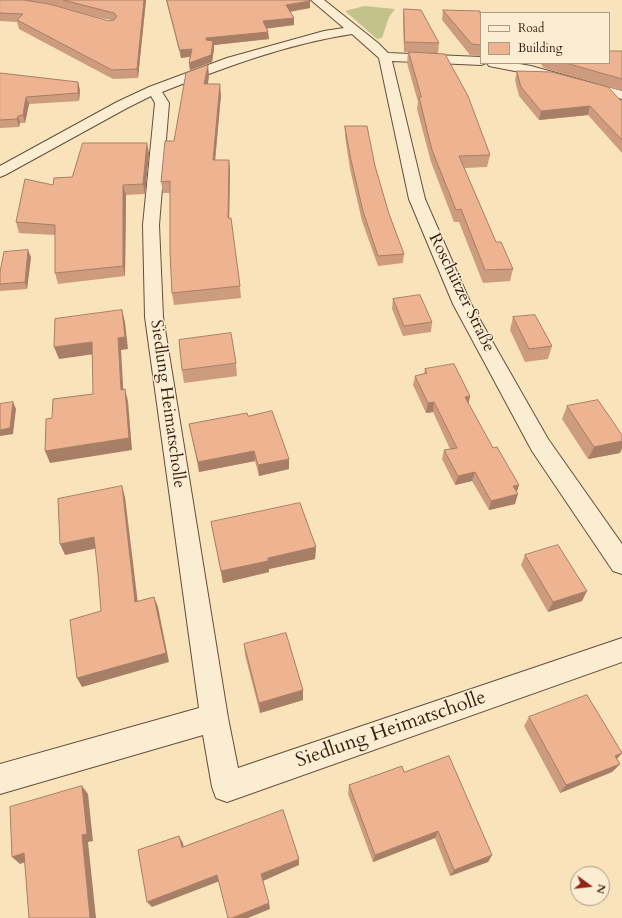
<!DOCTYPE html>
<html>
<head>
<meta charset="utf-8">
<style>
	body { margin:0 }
	#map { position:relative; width:622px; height:918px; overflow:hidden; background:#f9e3ba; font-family:Cardo,serif }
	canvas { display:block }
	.legend { position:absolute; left:480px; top:12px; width:130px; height:52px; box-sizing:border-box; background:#fbedd2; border:1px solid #ab9a86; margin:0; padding:5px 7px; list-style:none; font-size:12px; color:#341e13 }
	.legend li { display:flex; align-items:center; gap:8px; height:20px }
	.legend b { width:20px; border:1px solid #ab9a86 }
	.north { position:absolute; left:570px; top:866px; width:40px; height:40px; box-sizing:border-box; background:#fbedd2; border:1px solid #ab9a86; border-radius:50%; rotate:105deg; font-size:11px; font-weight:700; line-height:16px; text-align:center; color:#341e13 }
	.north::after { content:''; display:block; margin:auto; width:14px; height:18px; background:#8f2418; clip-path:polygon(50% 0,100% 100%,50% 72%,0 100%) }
</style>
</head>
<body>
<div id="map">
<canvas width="622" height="918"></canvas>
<ul class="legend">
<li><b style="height:5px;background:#fbedd2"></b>Road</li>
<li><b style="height:11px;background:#eeb492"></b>Building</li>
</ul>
<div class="north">N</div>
</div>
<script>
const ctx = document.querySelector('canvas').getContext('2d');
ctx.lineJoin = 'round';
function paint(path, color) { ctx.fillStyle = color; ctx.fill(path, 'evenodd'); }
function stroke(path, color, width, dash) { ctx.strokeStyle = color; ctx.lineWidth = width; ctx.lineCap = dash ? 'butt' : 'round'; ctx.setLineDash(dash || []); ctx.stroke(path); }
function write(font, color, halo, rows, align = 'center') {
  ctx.font = font + ' Cardo,serif'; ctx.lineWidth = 3; ctx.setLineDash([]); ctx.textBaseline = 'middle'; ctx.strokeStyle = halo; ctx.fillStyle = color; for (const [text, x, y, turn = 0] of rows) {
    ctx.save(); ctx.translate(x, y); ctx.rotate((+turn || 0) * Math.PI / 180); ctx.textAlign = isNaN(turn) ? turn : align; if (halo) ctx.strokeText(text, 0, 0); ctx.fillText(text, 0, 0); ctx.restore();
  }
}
paint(new Path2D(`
	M 364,6 L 395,9 L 389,17 L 382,38 L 377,39 L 345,11 Z`), '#c3c28c');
const minor = new Path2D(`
	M 311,0 L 324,0 L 378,43 L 388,53 L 481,57 L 481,63 L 486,63 L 481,65 L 392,61 L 425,199 L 471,304 L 548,439 L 622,544 L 622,574 L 613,571 L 532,451 L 453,304 L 409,199 L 379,58 L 352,34 C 286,44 223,68 162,92 L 169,103 L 159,225 L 163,317 L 228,718 L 238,768 L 622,638 L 622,662 L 227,802 L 216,798 L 212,787 L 203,735 L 0,794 L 0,764 L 199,708 L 145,317 L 143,225 L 155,103 L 151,96 L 127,108 L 5,175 L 0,177 L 0,166 L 117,102 L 149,87 L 227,58 L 324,31 L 344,28 Z
	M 487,63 L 514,63 L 531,66 L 622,91 L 622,99 L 530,74 L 489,66 Z`);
stroke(minor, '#654f3d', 2);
paint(minor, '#fbedd2');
paint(new Path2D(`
	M 0,0 L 146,0 L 138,78 L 113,79 L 19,29 L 17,22 L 0,21 ZM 52,5 L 101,18 L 111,20 L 109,21 Z
	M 166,0 L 308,0 L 310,1 L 310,8 L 290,12 L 294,18 L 294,25 L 267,28 L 268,32 L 269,39 L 214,45 L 214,49 L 212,62 L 190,70 L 189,63 L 190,57 L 181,58 Z
	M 404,9 L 439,43 L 438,53 L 490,155 L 487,167 L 464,168 L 496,242 L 513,269 L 510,281 L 483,283 L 459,222 L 454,222 L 431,162 L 417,109 L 418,102 L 407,63 L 408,52 L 404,52 L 403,19 Z
	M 443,10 L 481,22 L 481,56 L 470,55 L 442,20 Z
	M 622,51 L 622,91 L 544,68 L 540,63 L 609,63 Z
	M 517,71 L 622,102 L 622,153 L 588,115 L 539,120 L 519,96 L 515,80 Z
	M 0,73 L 80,90 L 79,101 L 29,104 L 25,123 L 20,123 L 19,127 L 0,128 Z
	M 209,75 L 208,84 L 221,95 L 215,160 L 229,160 L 230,171 L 229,218 L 240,286 L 241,298 L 174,305 L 172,293 L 170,193 L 163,193 L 161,182 L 174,141 Z
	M 345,126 L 375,166 L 389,214 L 404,254 L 403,263 L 378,266 L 362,221 L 350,169 L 345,136 Z
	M 149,153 L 145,194 L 126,195 L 125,276 L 58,284 L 55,273 L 55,235 L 19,233 L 16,222 L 53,185 L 72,177 Z
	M 31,257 L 27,289 L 0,291 L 0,284 Z
	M 393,299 L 432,322 L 431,332 L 403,336 L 392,309 Z
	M 513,317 L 552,346 L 548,359 L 525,362 L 510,330 Z
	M 236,363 L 237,376 L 184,383 L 182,370 Z
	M 425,369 L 470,396 L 468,404 L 493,448 L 519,485 L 517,491 L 515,504 L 489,510 L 472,481 L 455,485 L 442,459 L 444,450 L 450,449 L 433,412 L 426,413 L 413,385 L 415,376 L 424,374 Z
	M 567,406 L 622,435 L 622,448 L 620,453 L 588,459 L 562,419 Z
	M 248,416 L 289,469 L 259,476 L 255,461 L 199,472 L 189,424 Z
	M 211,522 L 316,547 L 315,559 L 269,569 L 269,572 L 223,583 Z
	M 525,555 L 582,601 L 548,612 L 521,565 Z
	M 244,644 L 303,700 L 260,713 L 245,655 Z
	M 529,717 L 622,753 L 617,759 L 620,764 L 612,772 L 560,793 L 524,726 Z
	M 404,772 L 492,855 L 488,862 L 450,876 L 435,838 L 373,862 L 348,794 L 349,785 Z`), '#cd9b7e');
paint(new Path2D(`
	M 144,0 L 146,0 L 138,78 L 137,69 Z
	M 310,1 L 310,8 L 287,12 L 286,5 Z
	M 294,18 L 294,25 L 264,29 L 263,21 Z
	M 268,32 L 269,39 L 214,45 L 214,49 L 212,62 L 190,70 L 189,63 L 207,45 L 206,38 Z
	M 192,49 L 193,56 L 181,58 L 180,50 Z
	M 208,65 L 209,75 L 206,95 L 204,84 Z
	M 78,82 L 80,90 L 79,101 L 78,93 Z
	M 220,84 L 221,95 L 214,172 L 213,160 Z
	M 26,97 L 29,104 L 25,123 L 23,115 Z
	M 590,106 L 588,115 L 539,120 L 541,111 Z
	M 18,116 L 20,123 L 19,127 L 17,119 Z
	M 147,143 L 149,153 L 145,194 L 143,184 Z
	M 229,160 L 230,171 L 229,229 L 228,218 Z
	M 123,185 L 126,195 L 125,276 L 123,266 Z
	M 28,250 L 31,257 L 27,289 L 25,282 Z
	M 122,310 L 125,322 L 128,349 L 121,350 L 124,402 L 121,390 L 118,338 Z
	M 92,342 L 95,354 L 59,359 L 54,347 Z
	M 125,389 L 128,401 L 132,450 L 50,463 L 45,451 Z
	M 470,396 L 468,406 L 465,397 Z
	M 13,402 L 16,409 L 13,434 L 0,436 L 0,430 Z
	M 434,402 L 433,412 L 426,413 L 428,403 Z
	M 622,441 L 622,448 L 620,453 L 588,459 L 594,447 Z
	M 254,451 L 255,461 L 199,472 L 198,462 Z
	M 289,459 L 289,469 L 259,476 L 258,465 Z
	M 475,472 L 472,481 L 455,485 L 458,476 Z
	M 519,485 L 516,494 L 513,486 Z
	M 122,486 L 125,497 L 139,612 L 135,602 Z
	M 518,494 L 515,504 L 489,510 L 491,501 Z
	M 94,537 L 98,548 L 65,555 L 60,544 Z
	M 316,547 L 315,559 L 269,569 L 269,572 L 223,583 L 221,571 L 268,558 Z
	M 587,591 L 582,601 L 548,612 L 553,602 Z
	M 154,597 L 158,607 L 169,662 L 82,687 L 77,678 Z
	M 303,690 L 303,700 L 260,713 L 259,703 Z
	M 622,753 L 614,762 L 615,756 Z
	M 620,764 L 612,772 L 560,793 L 566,785 Z
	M 82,786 L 88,794 L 93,841 L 88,842 L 96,918 L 90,918 L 82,835 Z
	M 438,831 L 435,838 L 373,862 L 375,855 Z
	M 179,836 L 183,843 L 185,854 L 182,847 Z
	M 24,853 L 32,860 L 20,864 L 12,857 Z
	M 492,855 L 488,862 L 450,876 L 454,870 Z
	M 299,859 L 299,865 L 263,881 L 261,874 Z
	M 217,875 L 220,881 L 152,907 L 147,902 Z
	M 269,903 L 270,909 L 248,918 L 232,918 Z`), '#a77e66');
const building = new Path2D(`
	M 0,0 L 24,0 L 49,4 L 109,21 L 114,20 L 117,16 L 114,13 L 63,0 L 144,0 L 137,69 L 112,70 L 17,20 L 23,14 L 0,13 Z
	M 167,0 L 308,0 L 310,1 L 286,5 L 294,18 L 263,21 L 268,32 L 206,38 L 206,40 L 213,41 L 211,55 L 189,63 L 192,49 L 180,50 Z
	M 404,9 L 421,10 L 439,43 L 405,42 Z
	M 443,10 L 480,11 L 481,22 L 481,45 L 472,44 Z
	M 609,51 L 622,51 L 622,79 L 566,63 L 609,63 Z
	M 409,52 L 445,54 L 468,96 L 490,155 L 459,156 L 496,242 L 501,242 L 513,269 L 485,270 L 461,209 L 456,210 L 432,150 L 419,97 L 421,97 Z
	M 208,65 L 204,84 L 220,84 L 213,160 L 229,160 L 228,218 L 231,218 L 240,286 L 172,293 L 170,252 L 170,181 L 161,182 L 165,141 L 174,141 L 186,73 Z
	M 517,71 L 552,72 L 608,87 L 622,102 L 622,140 L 590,106 L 541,111 L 521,87 Z
	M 0,73 L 78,82 L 78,93 L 26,97 L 23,115 L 18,116 L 17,119 L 0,120 Z
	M 345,126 L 367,126 L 375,166 L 389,214 L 404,254 L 378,256 L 363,211 L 351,160 Z
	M 83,143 L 147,143 L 143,184 L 123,185 L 123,266 L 55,273 L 55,225 L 16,222 L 25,179 L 53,185 L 54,178 L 72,177 Z
	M 28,250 L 25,282 L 0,284 L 0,272 L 4,252 Z
	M 420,295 L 432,322 L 404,326 L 393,299 Z
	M 122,310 L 125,337 L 118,338 L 121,390 L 125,389 L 129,438 L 45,451 L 46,419 L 52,418 L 53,399 L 93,394 L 92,342 L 54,347 L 55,319 Z
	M 535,315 L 552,346 L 529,349 L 513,317 Z
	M 231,333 L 236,363 L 182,370 L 179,340 Z
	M 454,364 L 470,396 L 465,397 L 493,448 L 497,447 L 519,485 L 513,486 L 518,494 L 491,501 L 475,472 L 458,476 L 444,450 L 457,448 L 434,402 L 428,403 L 415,376 L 427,373 L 425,369 Z
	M 598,400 L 622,435 L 622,441 L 594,447 L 567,406 Z
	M 13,402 L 10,428 L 0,430 L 0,404 Z
	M 272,411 L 289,459 L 258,465 L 254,451 L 198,462 L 189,424 L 247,413 L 248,416 Z
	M 122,486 L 135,602 L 154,597 L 166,653 L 77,678 L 70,620 L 101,611 L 98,574 L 94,537 L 60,544 L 58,499 Z
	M 300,503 L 316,547 L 268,558 L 268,561 L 221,571 L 211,522 Z
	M 558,545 L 587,591 L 553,602 L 525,555 Z
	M 286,633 L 303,690 L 259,703 L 244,644 Z
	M 587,695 L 622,753 L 615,756 L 620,764 L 566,785 L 529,717 Z
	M 449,756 L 492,855 L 454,870 L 438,831 L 375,855 L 349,785 L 402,766 L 404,772 Z
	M 82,786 L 87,834 L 82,835 L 90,918 L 29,918 L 24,853 L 12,857 L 10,807 Z
	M 283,810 L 299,859 L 261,874 L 269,903 L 232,918 L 228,918 L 217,875 L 147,902 L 138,850 L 179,836 L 182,847 Z`);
paint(building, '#eeb492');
stroke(building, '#a77e66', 1);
write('17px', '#341e13', '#fbedd2', [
	["Roschützer Straße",461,293,64],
	["Siedlung Heimatscholle",167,404,82]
]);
write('20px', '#341e13', '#fbedd2', [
	["Siedlung Heimatscholle",391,730,-19]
]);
</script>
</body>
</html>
